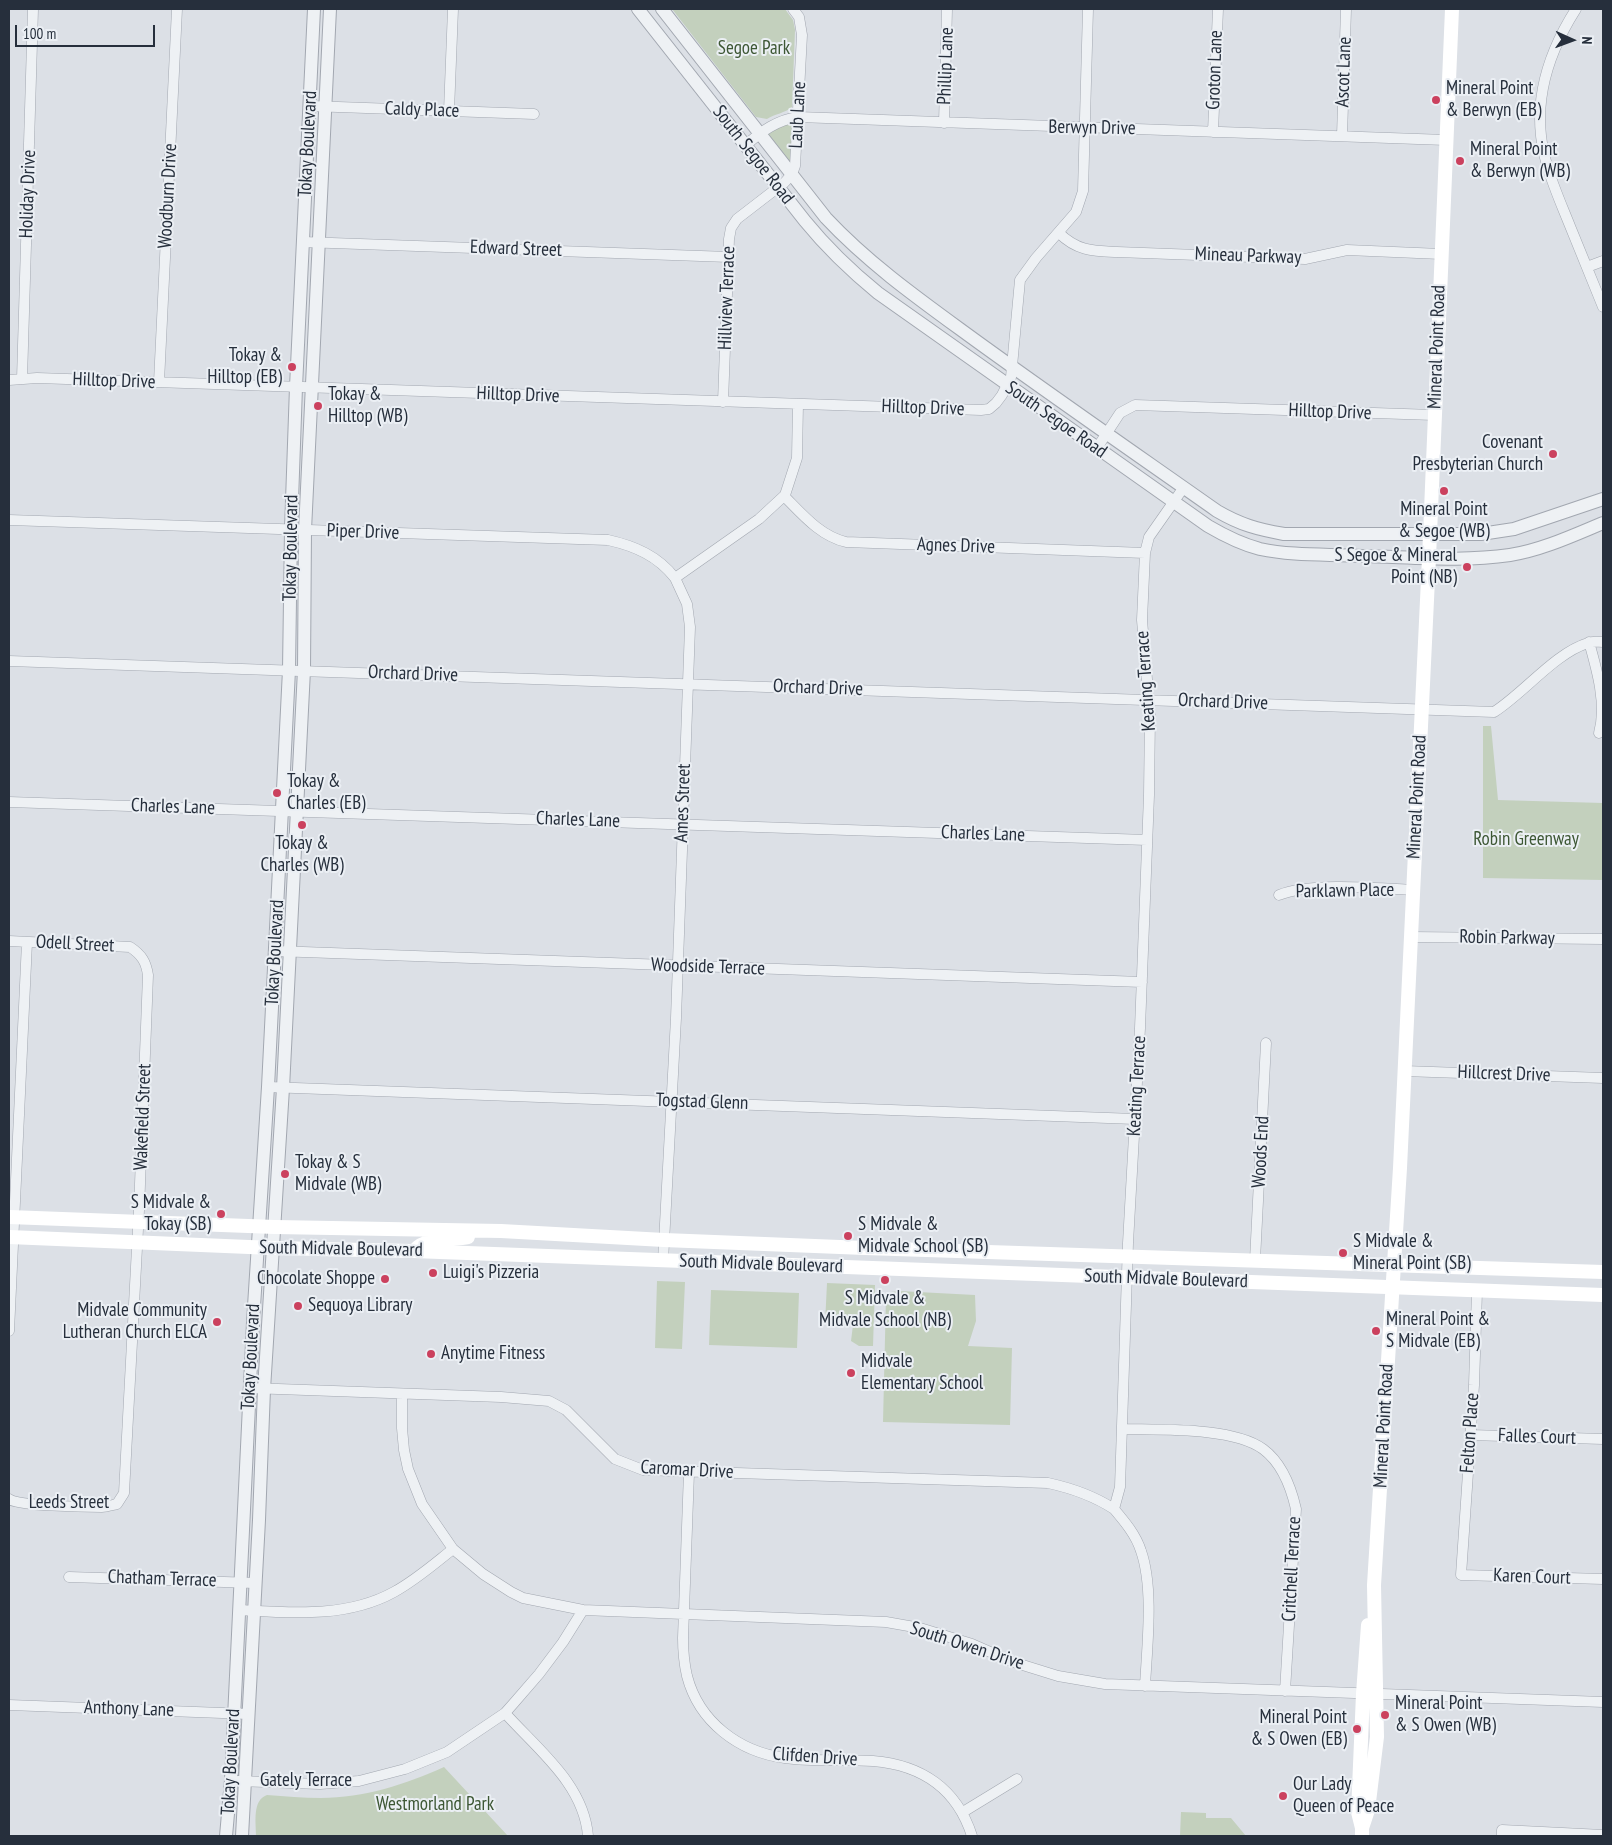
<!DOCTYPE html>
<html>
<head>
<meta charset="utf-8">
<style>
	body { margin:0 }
	#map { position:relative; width:1612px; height:1845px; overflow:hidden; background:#dce0e6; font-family:"PT Sans Narrow",sans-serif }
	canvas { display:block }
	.frame { position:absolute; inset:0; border:10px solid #262f3c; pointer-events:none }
	.north { position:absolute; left:1547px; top:15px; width:50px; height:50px; -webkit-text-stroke:4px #ebeff4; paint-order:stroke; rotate:92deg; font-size:14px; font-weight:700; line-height:20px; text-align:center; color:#262f3c }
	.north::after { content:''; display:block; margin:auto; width:18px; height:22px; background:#262f3c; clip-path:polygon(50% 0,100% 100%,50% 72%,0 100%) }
	.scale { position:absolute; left:15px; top:25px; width:140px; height:22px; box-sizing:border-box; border:2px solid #262f3c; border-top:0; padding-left:6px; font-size:15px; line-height:18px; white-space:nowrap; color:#262f3c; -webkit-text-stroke:4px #ebeff4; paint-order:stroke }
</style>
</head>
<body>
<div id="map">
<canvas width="1612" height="1845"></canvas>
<div class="frame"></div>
<div class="north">N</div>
<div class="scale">100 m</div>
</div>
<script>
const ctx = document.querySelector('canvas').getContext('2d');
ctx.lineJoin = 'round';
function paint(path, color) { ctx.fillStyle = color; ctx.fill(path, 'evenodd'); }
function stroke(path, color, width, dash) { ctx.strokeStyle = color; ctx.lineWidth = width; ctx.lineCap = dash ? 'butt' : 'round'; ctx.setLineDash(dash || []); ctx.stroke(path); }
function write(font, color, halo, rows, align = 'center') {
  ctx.font = font + ' "PT Sans Narrow",sans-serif'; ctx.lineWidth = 4; ctx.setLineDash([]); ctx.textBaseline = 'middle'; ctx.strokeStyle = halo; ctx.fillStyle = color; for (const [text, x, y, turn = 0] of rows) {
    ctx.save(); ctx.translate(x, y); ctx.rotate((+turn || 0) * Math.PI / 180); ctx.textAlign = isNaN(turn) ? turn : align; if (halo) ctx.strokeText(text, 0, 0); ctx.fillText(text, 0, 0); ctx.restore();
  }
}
paint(new Path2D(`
	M 672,9 L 785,9 L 793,20 L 795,30 L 792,107 C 785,113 775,114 767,119 L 756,117 Z
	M 793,118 L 794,169 L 760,133 Z
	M 1483,726 L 1491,726 L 1498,800 L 1603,803 L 1603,880 L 1483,878 Z
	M 657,1281 L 685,1282 L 682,1349 L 655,1348 Z
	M 827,1283 L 875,1285 L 873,1346 L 859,1346 L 851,1341 L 853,1325 L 825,1324 Z
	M 711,1290 L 799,1293 L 797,1348 L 709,1345 Z
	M 899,1291 L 975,1295 L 976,1321 L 968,1346 L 1012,1348 L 1010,1425 L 883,1422 L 886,1296 L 891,1292 Z
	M 444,1767 L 508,1836 L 256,1836 C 256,1823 252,1800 267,1795 C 285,1796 303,1798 321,1798 C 364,1798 406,1784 444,1767 Z
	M 1181,1812 L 1206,1813 L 1206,1818 L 1231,1818 L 1246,1836 L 1180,1836 Z`), '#c3d0bd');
const minor = new Path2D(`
	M 1576,9 C 1546,56 1530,109 1547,165 C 1553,186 1562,206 1570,226 C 1581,253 1592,280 1603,307
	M 310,106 L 534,114
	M 449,111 L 453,9
	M 944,123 L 947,9
	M 1213,132 L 1218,9
	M 1342,136 L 1346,9
	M 746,145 C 762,131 777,120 798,117 L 1446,140
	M 1059,233 C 1077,251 1093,251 1117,252 L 1305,259 L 1347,250 L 1441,254
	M 303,242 L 729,257
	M 1587,267 L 1603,261
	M 22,379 L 33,9
	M 9,380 L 37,378 L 981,410 L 989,409 L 996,403 L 1002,395 L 1011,377 L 1020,280 L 1036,258 L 1076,212 L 1083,191 L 1088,9
	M 159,382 L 177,9
	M 723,402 L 729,239 L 731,228 L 737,219 L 785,182 L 792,174 L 795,166 L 802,35 L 799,17 L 793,9
	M 1097,448 L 1120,413 L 1135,405 L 1434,415
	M 784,496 C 802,514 820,536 846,542 L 1145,553
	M 9,520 L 608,540 C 635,546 658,556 675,578
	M 1589,642 C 1597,670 1607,705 1599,733
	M 9,661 L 1494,712 C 1524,693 1555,653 1588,643 C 1592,641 1598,642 1603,642
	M 9,802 L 1147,840
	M 1279,895 C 1309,882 1378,888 1413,890
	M 1410,937 L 1603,939
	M 9,941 L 130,947 C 142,955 146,962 148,975 L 139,1210 L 124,1493 L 117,1504 C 112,1505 107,1507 102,1507 C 87,1507 17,1506 9,1499
	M 275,951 L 1142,982
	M 1404,1071 L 1603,1078
	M 268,1087 L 1135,1119
	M 1255,1260 L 1266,1043
	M 663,1261 L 676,1018 L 690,627 L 687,604 L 675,578 L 759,519 L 785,495 L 797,458 L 798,404
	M 1477,1291 L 1474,1385 L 1461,1575 L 1603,1579
	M 9,1331 L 27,942
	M 250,1388 L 501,1397 L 549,1401 L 566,1410 L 615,1459 L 643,1470 L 1048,1483 C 1071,1488 1094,1496 1114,1509
	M 402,1394 L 402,1428 L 404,1450 L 408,1469 L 422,1504 L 453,1549 L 483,1574 L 511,1592 L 523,1598 L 583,1610 L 886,1622 L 920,1628 L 972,1644 L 1013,1662 L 1058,1676 L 1105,1684 L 1603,1702
	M 1123,1429 C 1160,1430 1233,1427 1263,1449 C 1282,1463 1291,1487 1296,1509 L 1285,1691
	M 1470,1435 L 1603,1439
	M 689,1472 L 683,1638 C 683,1650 684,1663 687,1676 C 699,1722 739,1752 785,1758 C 814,1762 844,1759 873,1761 C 922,1765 957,1789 972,1836
	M 69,1577 L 255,1583
	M 240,1610 C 291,1613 347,1618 394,1592 C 416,1580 434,1564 453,1549
	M 1145,1686 C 1147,1647 1154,1588 1141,1551 C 1136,1535 1125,1522 1114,1509 L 1120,1487 L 1128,1243 L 1140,1028 L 1149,795 L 1150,715 L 1142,620 L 1145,553 L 1149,537 L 1184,487
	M 9,1705 L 249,1714
	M 505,1713 C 537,1749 584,1784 588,1836
	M 238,1781 L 320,1784 L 359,1781 L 405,1769 L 447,1752 L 505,1713 L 513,1704 L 539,1674 L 563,1642 L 583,1610
	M 963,1812 L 1017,1779
	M 1502,1836 L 1502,1830 L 1603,1835`);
const tertiary = new Path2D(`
	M 638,9 L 805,221 C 827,248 851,271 878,293 L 1208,526 C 1225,536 1241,544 1260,549 C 1293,556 1328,554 1362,556 C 1411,557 1462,562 1510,555 C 1542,550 1574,535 1603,523
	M 662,9 L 826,218 C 870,265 923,302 975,340 C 1055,398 1136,454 1217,511 C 1241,525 1257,529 1284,534 L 1481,534 L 1514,529 L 1603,499
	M 226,1836 L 231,1780 L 253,1322 L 268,1087 L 289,670 L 291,529 L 296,387 L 314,9
	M 242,1836 L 259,1520 L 264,1389 L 283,1088 L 304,670 L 305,530 L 330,9`);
stroke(minor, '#a2a7b0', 11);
stroke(tertiary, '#a2a7b0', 14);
stroke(minor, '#eef1f4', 10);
stroke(tertiary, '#eef1f4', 12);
stroke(new Path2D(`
	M 9,1217 L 275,1227 L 501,1231 L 664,1240 L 865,1248 L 1603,1272
	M 9,1237 L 273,1248 L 413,1251 L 1603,1295
	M 415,1250 C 426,1237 452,1240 468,1237
	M 1362,1828 L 1358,1812 L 1363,1694 L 1368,1625
	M 1362,1836 L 1362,1828 L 1368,1810 L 1377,1737 L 1374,1585 L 1400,1168 L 1429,558 L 1452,9`), '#fff', 14);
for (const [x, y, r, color] of [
	[1436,100,5,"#cb415e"],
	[1460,161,5,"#cb415e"],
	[292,367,5,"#cb415e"],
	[318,406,5,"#cb415e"],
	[1553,454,5,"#cb415e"],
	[1444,491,5,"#cb415e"],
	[1467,567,5,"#cb415e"],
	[277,793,5,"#cb415e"],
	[302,825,5,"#cb415e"],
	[285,1174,5,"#cb415e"],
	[221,1214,5,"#cb415e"],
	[848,1236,5,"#cb415e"],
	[1343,1253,5,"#cb415e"],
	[433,1273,5,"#cb415e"],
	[385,1279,5,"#cb415e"],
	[885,1280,5,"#cb415e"],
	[298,1306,5,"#cb415e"],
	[217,1322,5,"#cb415e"],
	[1376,1331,5,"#cb415e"],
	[431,1354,5,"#cb415e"],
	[851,1373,5,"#cb415e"],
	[1385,1715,5,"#cb415e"],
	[1357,1729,5,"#cb415e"],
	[1283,1796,5,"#cb415e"]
]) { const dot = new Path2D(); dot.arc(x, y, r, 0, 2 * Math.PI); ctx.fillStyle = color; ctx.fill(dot); stroke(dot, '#ebeff4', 2); }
write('19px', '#3d5734', '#ebeff4', [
	["Segoe Park",754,49],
	["Robin Greenway",1526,840],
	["Westmorland Park",435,1805]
]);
write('19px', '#262f3c', '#ebeff4', [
	["Phillip Lane",946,66,-88],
	["Groton Lane",1215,70,-88],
	["Ascot Lane",1344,72,-88],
	["Caldy Place",422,110,2],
	["Laub Lane",798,115,-87],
	["Berwyn Drive",1092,128,1],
	["Tokay Boulevard",308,144,-87],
	["South Segoe Road",753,155,52],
	["Holiday Drive",28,194,-88],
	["Woodburn Drive",168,196,-87],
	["Edward Street",516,249,2],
	["Mineau Parkway",1248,256,2],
	["Hillview Terrace",727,298,-88],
	["Mineral Point Road",1437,347,-88],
	["Hilltop Drive",114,381,2],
	["Hilltop Drive",518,395,2],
	["Hilltop Drive",923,408,2],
	["Hilltop Drive",1330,412,2],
	["South Segoe Road",1056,420,35],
	["Piper Drive",363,532,2],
	["Agnes Drive",956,546,2],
	["Tokay Boulevard",291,548,-89],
	["Orchard Drive",413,674,2],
	["Keating Terrace",1146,681,-94],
	["Orchard Drive",818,688,2],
	["Orchard Drive",1223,702,2],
	["Mineral Point Road",1417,797,-87],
	["Ames Street",683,803,-88],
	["Charles Lane",173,807,2],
	["Charles Lane",578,820,2],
	["Charles Lane",983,834,2],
	["Parklawn Place",1345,891,-1],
	["Robin Parkway",1507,938,1],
	["Odell Street",75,944,3],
	["Tokay Boulevard",275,953,-87],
	["Woodside Terrace",708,967,2],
	["Hillcrest Drive",1504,1074,2],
	["Keating Terrace",1137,1086,-87],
	["Togstad Glenn",702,1102,2],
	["Wakefield Street",143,1117,-88],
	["Woods End",1261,1152,-87],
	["South Midvale Boulevard",341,1249,1],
	["South Midvale Boulevard",761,1264,2],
	["South Midvale Boulevard",1166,1279,2],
	["Tokay Boulevard",251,1357,-87],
	["Mineral Point Road",1384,1426,-87],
	["Felton Place",1470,1433,-86],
	["Falles Court",1537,1437,2],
	["Caromar Drive",687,1470,3],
	["Leeds Street",69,1503],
	["Critchell Terrace",1292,1569,-87],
	["Karen Court",1532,1577,2],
	["Chatham Terrace",162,1579,2],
	["South Owen Drive",967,1646,18],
	["Anthony Lane",129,1709,2],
	["Clifden Drive",815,1757,4],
	["Tokay Boulevard",231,1762,-87],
	["Gately Terrace",306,1781]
]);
write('19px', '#262f3c', '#ebeff4', [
	["Mineral Point",1446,89],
	["& Berwyn (EB)",1446,111],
	["Mineral Point",1470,150],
	["& Berwyn (WB)",1470,172],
	["Tokay &",282,356,"right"],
	["Hilltop (EB)",282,378,"right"],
	["Tokay &",328,395],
	["Hilltop (WB)",328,417],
	["Covenant",1543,443,"right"],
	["Presbyterian Church",1543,465,"right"],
	["Mineral Point",1444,510,"center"],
	["& Segoe (WB)",1444,532,"center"],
	["S Segoe & Mineral",1457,556,"right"],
	["Point (NB)",1457,578,"right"],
	["Tokay &",287,782],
	["Charles (EB)",287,804],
	["Tokay &",302,844,"center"],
	["Charles (WB)",302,866,"center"],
	["Tokay & S",295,1163],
	["Midvale (WB)",295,1185],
	["S Midvale &",211,1203,"right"],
	["Tokay (SB)",211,1225,"right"],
	["S Midvale &",858,1225],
	["Midvale School (SB)",858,1247],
	["S Midvale &",1353,1242],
	["Mineral Point (SB)",1353,1264],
	["Luigi's Pizzeria",443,1273],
	["Chocolate Shoppe",375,1279,"right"],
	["S Midvale &",885,1299,"center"],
	["Midvale School (NB)",885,1321,"center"],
	["Sequoya Library",308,1306],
	["Midvale Community",207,1311,"right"],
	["Lutheran Church ELCA",207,1333,"right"],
	["Mineral Point &",1386,1320],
	["S Midvale (EB)",1386,1342],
	["Anytime Fitness",441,1354],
	["Midvale",861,1362],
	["Elementary School",861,1384],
	["Mineral Point",1395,1704],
	["& S Owen (WB)",1395,1726],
	["Mineral Point",1347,1718,"right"],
	["& S Owen (EB)",1347,1740,"right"],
	["Our Lady",1293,1785],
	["Queen of Peace",1293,1807]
], 'left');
</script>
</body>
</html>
